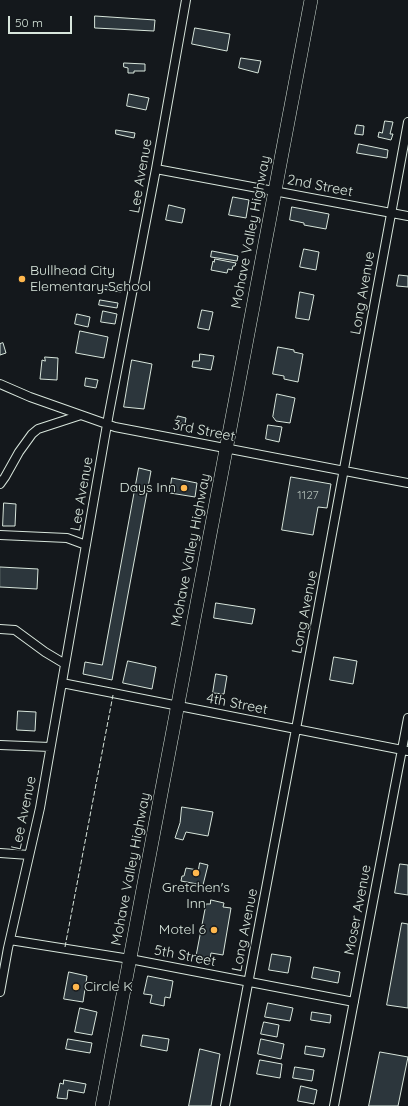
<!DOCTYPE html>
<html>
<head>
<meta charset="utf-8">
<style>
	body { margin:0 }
	#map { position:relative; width:408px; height:1106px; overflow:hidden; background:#14181c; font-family:Quicksand,sans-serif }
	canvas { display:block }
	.scale { position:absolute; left:8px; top:16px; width:64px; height:18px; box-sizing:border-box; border:2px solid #d8e6dc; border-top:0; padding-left:5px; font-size:12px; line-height:14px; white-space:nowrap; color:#d8e6dc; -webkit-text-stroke:3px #14181c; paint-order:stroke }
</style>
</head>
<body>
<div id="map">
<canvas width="408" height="1106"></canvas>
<div class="scale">50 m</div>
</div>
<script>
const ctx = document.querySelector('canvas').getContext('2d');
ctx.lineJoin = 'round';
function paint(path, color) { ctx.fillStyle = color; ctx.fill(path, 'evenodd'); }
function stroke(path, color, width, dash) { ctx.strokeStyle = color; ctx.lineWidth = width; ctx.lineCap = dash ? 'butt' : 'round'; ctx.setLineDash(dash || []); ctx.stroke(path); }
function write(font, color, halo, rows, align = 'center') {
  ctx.font = font + ' Quicksand,sans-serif'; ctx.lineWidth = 3; ctx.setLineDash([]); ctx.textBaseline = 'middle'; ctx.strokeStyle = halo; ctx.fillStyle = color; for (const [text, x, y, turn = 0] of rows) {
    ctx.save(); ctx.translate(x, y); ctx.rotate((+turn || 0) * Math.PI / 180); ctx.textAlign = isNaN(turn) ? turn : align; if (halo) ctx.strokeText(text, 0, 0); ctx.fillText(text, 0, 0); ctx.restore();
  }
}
const building = new Path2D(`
	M 95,16 L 155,20 L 154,31 L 95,28 Z
	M 195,28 L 230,34 L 227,51 L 192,44 Z
	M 241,58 L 261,61 L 258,73 L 239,68 Z
	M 124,63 L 145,64 L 145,71 L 134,71 L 134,73 L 128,73 L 128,68 L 124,67 Z
	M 129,94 L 149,98 L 146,110 L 127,106 Z
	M 385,121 L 393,122 L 390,134 L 393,134 L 391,140 L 378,137 L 379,132 L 382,133 Z
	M 357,125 L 364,126 L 363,135 L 355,134 Z
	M 116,130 L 135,133 L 134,138 L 116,134 Z
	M 359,144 L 388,150 L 387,158 L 357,153 Z
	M 233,197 L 249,200 L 246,218 L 229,215 Z
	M 169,205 L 185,209 L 182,223 L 166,220 Z
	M 292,207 L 329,214 L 326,229 L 304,225 L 304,223 L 290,220 Z
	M 304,249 L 319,252 L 316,270 L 300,267 Z
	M 212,251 L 238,256 L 237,261 L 211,257 Z
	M 215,259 L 236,263 L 235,266 L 233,266 L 232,270 L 228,269 L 227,273 L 211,270 L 213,261 L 214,262 Z
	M 399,275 L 408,276 L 408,287 L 397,286 Z
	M 103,285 L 122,288 L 121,292 L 102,289 Z
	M 300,292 L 314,295 L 309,320 L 296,318 Z
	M 100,300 L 118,303 L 117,308 L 99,305 Z
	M 202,310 L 213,312 L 209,330 L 198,328 Z
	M 103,311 L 117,314 L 115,324 L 101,322 Z
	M 77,314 L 90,317 L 88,327 L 75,324 Z
	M 80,331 L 108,337 L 104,358 L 76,353 Z
	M 3,343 L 6,353 L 0,355 L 0,344 Z
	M 278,347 L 294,350 L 294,352 L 303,354 L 298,382 L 284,379 L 284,376 L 273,374 Z
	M 200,354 L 214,356 L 211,370 L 192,367 L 193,361 L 199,361 Z
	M 45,357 L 58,358 L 57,380 L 40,379 L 42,360 L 45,361 Z
	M 132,360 L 152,364 L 144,409 L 124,407 Z
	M 86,378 L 98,380 L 96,388 L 85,386 Z
	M 277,394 L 295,398 L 290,423 L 276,421 L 273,417 Z
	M 178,416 L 186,418 L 185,424 L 176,422 Z
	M 268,425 L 282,427 L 279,442 L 266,439 Z
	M 139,468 L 151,471 L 112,680 L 83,674 L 85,662 L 102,665 Z
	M 291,477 L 331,484 L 327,508 L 318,507 L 313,535 L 282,530 Z
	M 172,478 L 197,483 L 195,497 L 170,493 Z
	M 4,503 L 16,504 L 15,526 L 3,526 Z
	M 0,567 L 38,569 L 37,589 L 0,587 Z
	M 216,603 L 255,609 L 252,624 L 214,618 Z
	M 334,657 L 357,661 L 353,684 L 330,680 Z
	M 128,661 L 156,667 L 152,689 L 123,683 Z
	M 216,674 L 227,676 L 224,694 L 213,693 Z
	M 18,711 L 36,712 L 35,731 L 17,730 Z
	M 182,807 L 213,812 L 208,836 L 186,832 L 183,840 L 175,838 L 180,823 Z
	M 200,863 L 208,865 L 203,885 L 181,881 L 182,876 L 184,876 L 186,868 L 198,870 Z
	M 400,864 L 408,865 L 408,895 L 395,893 Z
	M 211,900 L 224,903 L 223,907 L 231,908 L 223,955 L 211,953 L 210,959 L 196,956 L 206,904 L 210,904 Z
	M 402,923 L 408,924 L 408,1008 L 387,1005 Z
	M 272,954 L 291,957 L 288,973 L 269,970 Z
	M 314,967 L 340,972 L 338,983 L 312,978 Z
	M 69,972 L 87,976 L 83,1002 L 64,999 Z
	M 148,976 L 173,981 L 170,998 L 165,997 L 164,1006 L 150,1003 L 152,995 L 144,994 Z
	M 268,1003 L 293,1008 L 290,1021 L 265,1017 Z
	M 80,1008 L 97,1012 L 92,1035 L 75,1032 Z
	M 312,1012 L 331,1015 L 330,1023 L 311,1020 Z
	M 264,1022 L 279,1025 L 277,1037 L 261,1034 Z
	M 143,1035 L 169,1039 L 167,1051 L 141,1046 Z
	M 68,1039 L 92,1043 L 90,1053 L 66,1049 Z
	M 261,1039 L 284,1044 L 281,1059 L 258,1054 Z
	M 306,1046 L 325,1049 L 323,1057 L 305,1054 Z
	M 200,1049 L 220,1054 L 211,1106 L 189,1106 Z
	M 380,1052 L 408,1057 L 398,1106 L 369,1106 Z
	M 260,1060 L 282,1064 L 280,1078 L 257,1074 Z
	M 295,1067 L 314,1070 L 312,1081 L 293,1078 Z
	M 64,1080 L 86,1084 L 84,1093 L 68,1090 L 67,1099 L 57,1098 L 60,1083 L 63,1084 Z
	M 301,1086 L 317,1090 L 314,1104 L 298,1101 Z`);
paint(building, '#2c363c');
stroke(building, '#d8e6dc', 1);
const minor = new Path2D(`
	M 156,169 L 408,216
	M 0,384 L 30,397 L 115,427 L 408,483
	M 0,484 L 5,477 L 19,452 L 32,434 L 38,429 L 81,415
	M 0,535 L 67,538 L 86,545
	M 0,629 L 15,630 L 45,652 L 65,664
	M 62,683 L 408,751
	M 0,745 L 50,747
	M 0,853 L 29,855
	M 10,940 L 130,959 L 354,1002
	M 0,992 L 8,948 L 40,808 L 109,413 L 156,169 L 186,0
	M 225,1106 L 296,729 L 408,122
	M 334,1106 L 408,718`);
const trunk = new Path2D(`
	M 102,1106 L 311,0`);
stroke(minor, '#d8e6dc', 10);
stroke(trunk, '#d8e6dc', 14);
stroke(minor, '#14181c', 8);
stroke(trunk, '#14181c', 13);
stroke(new Path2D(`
	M 65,947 L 113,695`), '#d8e6dc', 1, [5, 2]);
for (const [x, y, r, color] of [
	[22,279,4,"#ffb74d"],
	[184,488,4,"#ffb74d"],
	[196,873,4,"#ffb74d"],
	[214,930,4,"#ffb74d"],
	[76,987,4,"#ffb74d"]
]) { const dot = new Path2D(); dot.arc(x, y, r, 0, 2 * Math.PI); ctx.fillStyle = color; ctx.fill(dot); stroke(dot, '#14181c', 1.5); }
write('12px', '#adbab4', null, [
	["1127",308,495]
]);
write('14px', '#d8e6dc', '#14181c', [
	["Lee Avenue",141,176,-80],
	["2nd Street",320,186,11],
	["Mohave Valley Highway",251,232,-79],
	["Long Avenue",363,293,-80],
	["3rd Street",204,431,11],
	["Lee Avenue",82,494,-80],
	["Mohave Valley Highway",191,550,-79],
	["Long Avenue",305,612,-79],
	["4th Street",237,704,11],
	["Lee Avenue",24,813,-78],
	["Mohave Valley Highway",131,869,-79],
	["Moser Avenue",358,910,-79],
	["Long Avenue",245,930,-79],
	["5th Street",185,956,11]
]);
write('14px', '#d8e6dc', '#14181c', [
	["Bullhead City",30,271],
	["Elementary School",30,287],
	["Days Inn",176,488,"right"],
	["Gretchen's",196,888,"center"],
	["Inn",196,904,"center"],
	["Motel 6",206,930,"right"],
	["Circle K",84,987]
], 'left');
</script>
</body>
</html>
